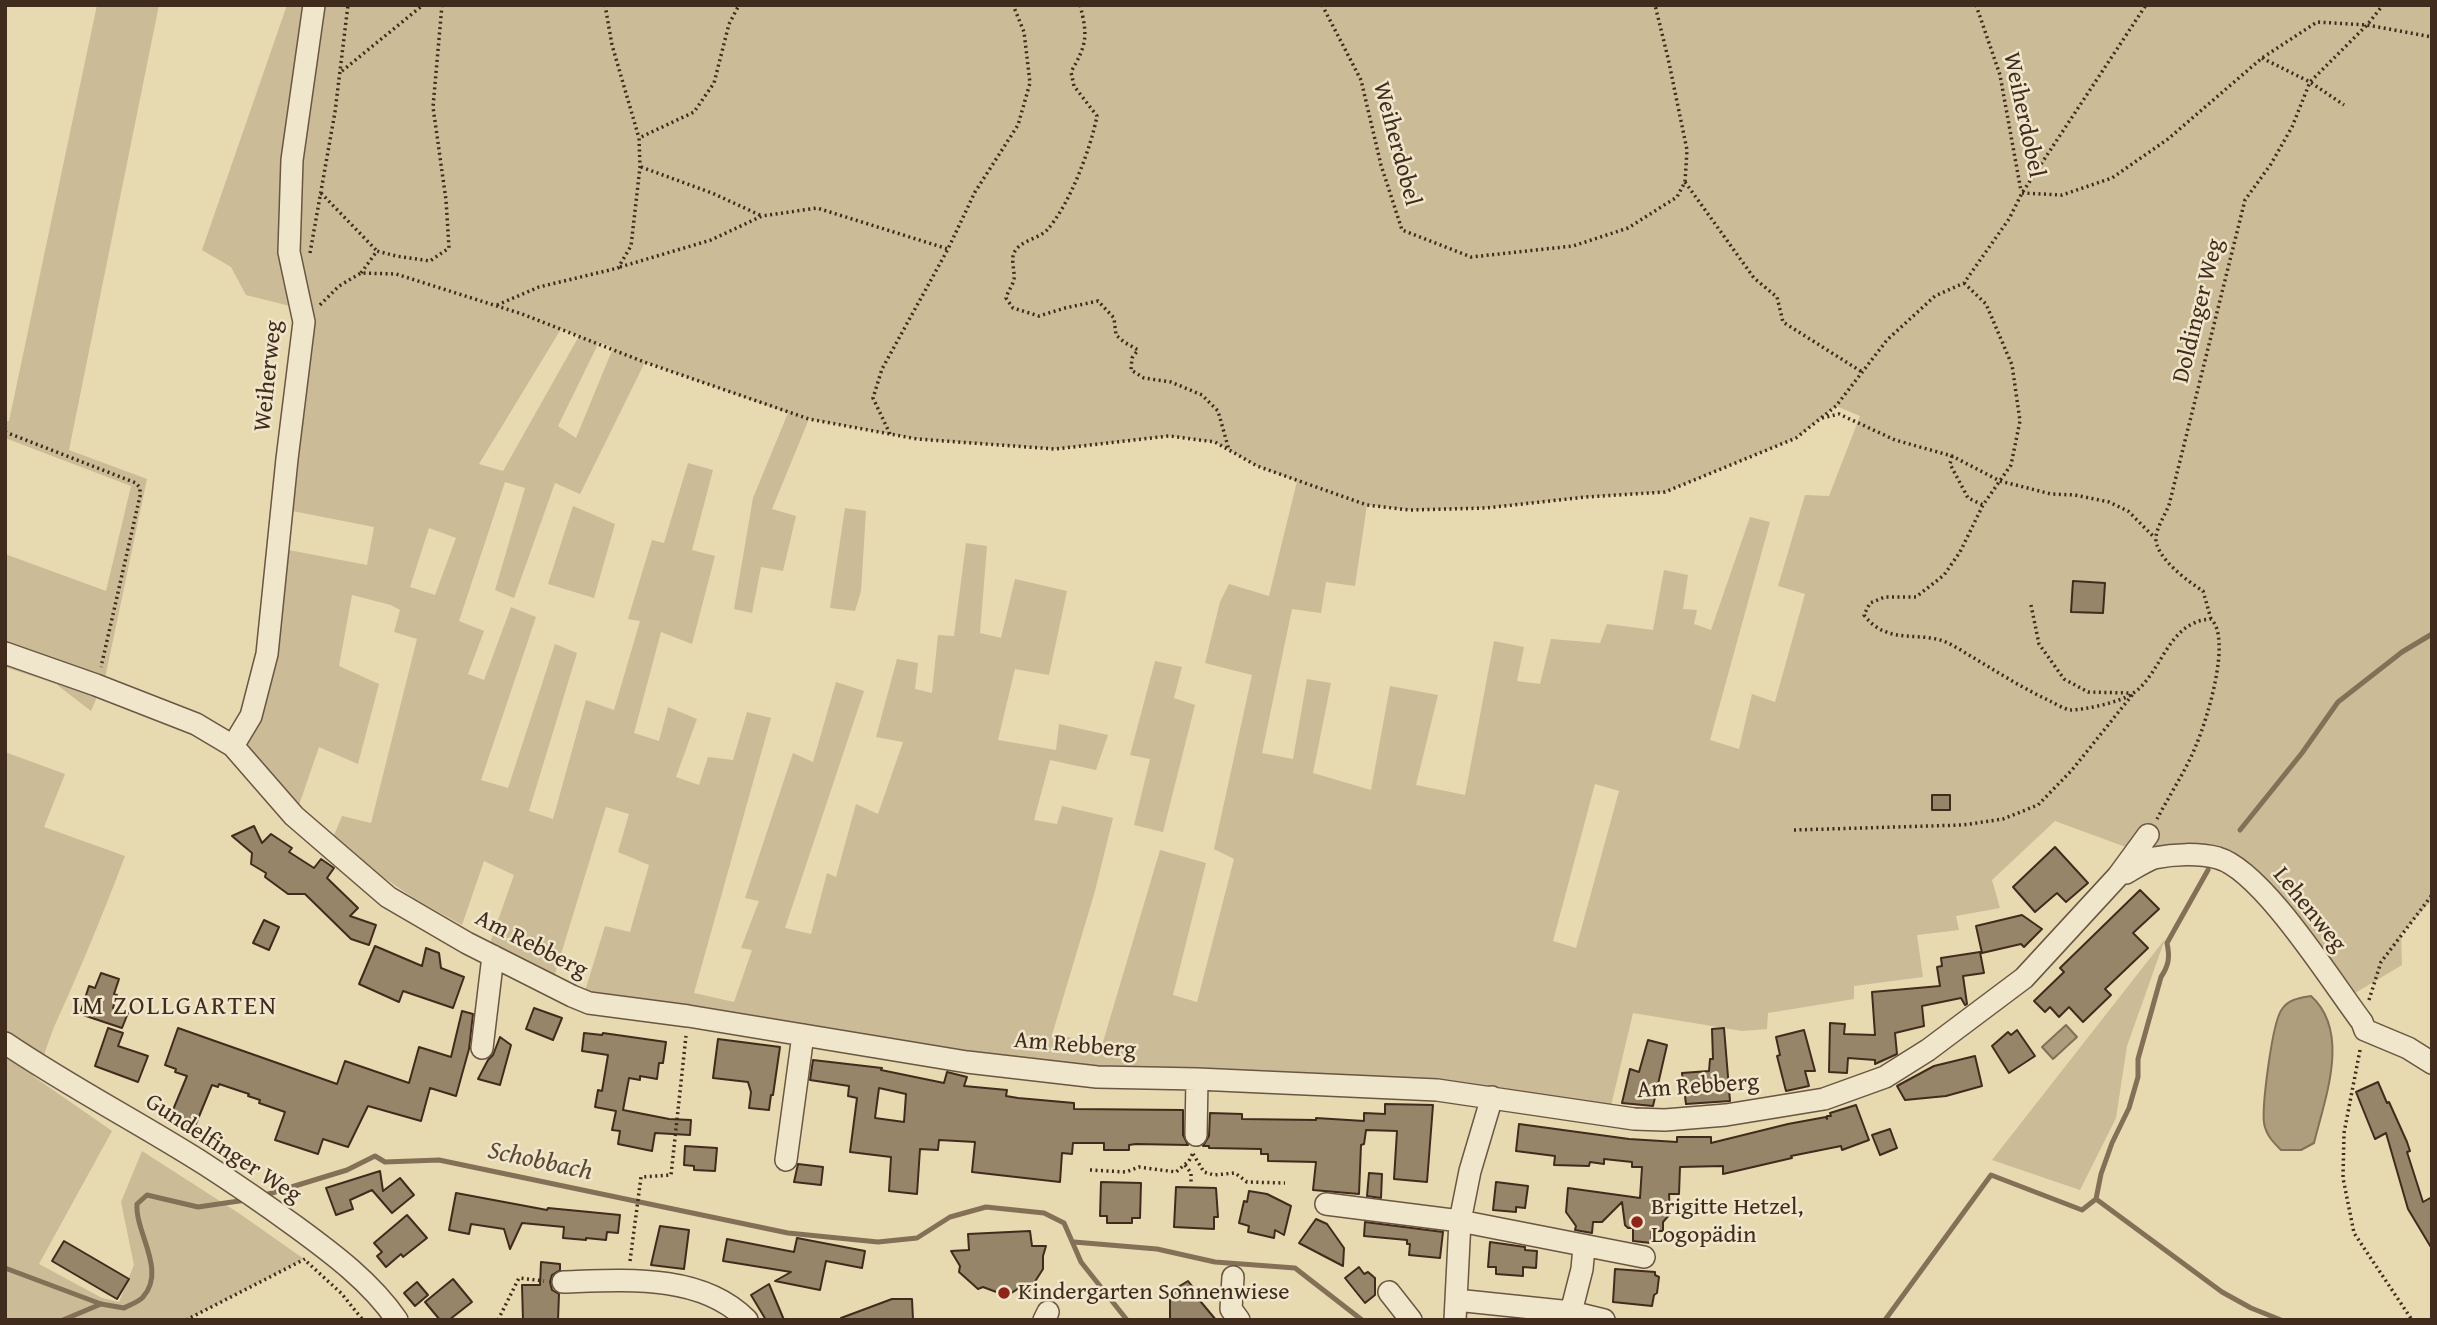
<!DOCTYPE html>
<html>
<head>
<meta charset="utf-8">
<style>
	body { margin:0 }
	#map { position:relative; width:2437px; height:1325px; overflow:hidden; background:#e7d9b0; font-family:"Gentium Book Plus",serif }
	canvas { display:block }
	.frame { position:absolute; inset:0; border:7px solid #412b1d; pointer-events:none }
</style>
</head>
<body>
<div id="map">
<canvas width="2437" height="1325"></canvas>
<div class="frame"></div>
</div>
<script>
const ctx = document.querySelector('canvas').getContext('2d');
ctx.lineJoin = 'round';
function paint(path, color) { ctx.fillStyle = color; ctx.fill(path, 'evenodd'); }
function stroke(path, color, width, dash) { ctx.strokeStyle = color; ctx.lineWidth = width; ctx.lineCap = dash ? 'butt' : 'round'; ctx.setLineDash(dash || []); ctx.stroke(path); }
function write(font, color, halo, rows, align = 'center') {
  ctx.font = font + ' "Gentium Book Plus",serif'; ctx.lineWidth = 5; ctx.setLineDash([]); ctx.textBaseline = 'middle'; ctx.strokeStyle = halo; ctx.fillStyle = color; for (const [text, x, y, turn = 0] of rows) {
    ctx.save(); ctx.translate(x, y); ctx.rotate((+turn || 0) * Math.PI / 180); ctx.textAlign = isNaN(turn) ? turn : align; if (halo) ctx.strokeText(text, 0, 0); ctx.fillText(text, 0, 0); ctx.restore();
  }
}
paint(new Path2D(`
	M 97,5 L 159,5 L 69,450 L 147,479 L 105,678 L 91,711 L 56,684 L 5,667 L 5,554 L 106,591 L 131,486 L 5,438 L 5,421 L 9,421 Z
	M 287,5 L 2432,5 L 2432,900 L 2401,934 L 2402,965 L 2345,999 L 2220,859 L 2131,849 L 2055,821 L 1992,880 L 2000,908 L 1956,916 L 1959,930 L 1917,935 L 1923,977 L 1854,986 L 1854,999 L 1768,1013 L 1767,1029 L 1742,1031 L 1633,1013 L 1609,1114 L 1227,1081 L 970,1053 L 585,991 L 605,926 L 630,932 L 649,865 L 618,852 L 629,814 L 606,807 L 554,977 L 490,943 L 514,875 L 484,861 L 462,925 L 415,899 L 383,877 L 334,835 L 342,816 L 371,823 L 417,639 L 394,632 L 400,610 L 391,605 L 352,595 L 339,666 L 379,684 L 358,764 L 319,747 L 299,805 L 257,761 L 233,746 L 251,716 L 278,548 L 367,565 L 374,527 L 282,509 L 304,322 L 290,306 L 246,295 L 231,267 L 202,250 ZM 561,329 L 579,336 L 503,471 L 479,464 ZM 599,342 L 613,348 L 576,438 L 558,426 ZM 645,362 L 788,413 L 753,498 L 734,609 L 752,613 L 761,567 L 783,571 L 796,516 L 772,509 L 809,419 L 917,439 L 1055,449 L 1169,436 L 1215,442 L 1257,466 L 1297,481 L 1269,596 L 1229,584 L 1220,602 L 1205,663 L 1252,675 L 1214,849 L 1234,859 L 1197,1002 L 1173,995 L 1206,863 L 1160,850 L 1103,1042 L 1052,1035 L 1095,891 L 1113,818 L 1062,806 L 1057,824 L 1034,820 L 1050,760 L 1096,770 L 1108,735 L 1059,724 L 1056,750 L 998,740 L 1015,669 L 1049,675 L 1067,591 L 1015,579 L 1001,638 L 980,633 L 987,546 L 966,543 L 954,636 L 938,635 L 932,693 L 915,689 L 918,663 L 897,659 L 876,737 L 903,742 L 878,814 L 856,804 L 836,877 L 827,873 L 811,934 L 785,928 L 864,691 L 836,682 L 813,762 L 793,753 L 745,898 L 759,901 L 741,948 L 752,950 L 734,1002 L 694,993 L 771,718 L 747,712 L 733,760 L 708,757 L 699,785 L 676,777 L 697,719 L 668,707 L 659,741 L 634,733 L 661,632 L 692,644 L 715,556 L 692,550 L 713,470 L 688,463 L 664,543 L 652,540 L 628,619 L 640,621 L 614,710 L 586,700 L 553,819 L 529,811 L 577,653 L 555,644 L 508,788 L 481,780 L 536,617 L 511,607 L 484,680 L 468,674 L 484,631 L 459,621 L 505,482 L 525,488 L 495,590 L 514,598 L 555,483 L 580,494 ZM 1836,406 L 1860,416 L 1829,496 L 1805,495 L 1778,586 L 1805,594 L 1775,702 L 1752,694 L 1739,749 L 1710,740 L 1770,522 L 1750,517 L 1711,630 L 1694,624 L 1697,610 L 1683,609 L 1688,575 L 1664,570 L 1653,630 L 1607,624 L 1600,643 L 1551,639 L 1540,684 L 1517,681 L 1524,647 L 1494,641 L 1465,795 L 1416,785 L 1438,695 L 1390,686 L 1371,790 L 1313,773 L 1331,683 L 1307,679 L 1293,759 L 1262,753 L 1292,609 L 1321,613 L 1326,582 L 1355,586 L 1367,505 L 1409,510 L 1486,508 L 1586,497 L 1665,492 L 1796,438 ZM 429,528 L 456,538 L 435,595 L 410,587 ZM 1595,784 L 1619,791 L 1576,948 L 1553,941 Z
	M 573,506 L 615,524 L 594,598 L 548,584 Z
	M 845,508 L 866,511 L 861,591 L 855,611 L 830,608 Z
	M 1155,661 L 1182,667 L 1174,698 L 1195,705 L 1163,832 L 1134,825 L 1150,759 L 1130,755 Z
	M 5,752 L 65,774 L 44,827 L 125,856 C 103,914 80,970 54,1027 C 47,1043 44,1062 33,1076 L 112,1131 L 39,1264 L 102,1298 L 119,1302 L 134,1265 L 121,1202 L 142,1151 L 240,1214 L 304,1259 L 186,1320 L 5,1320 Z
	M 2165,939 L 2127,1046 L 2116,1118 L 2080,1190 L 1992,1160 Z`), '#cbbb97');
const water = new Path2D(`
	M 2311,996 C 2351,1032 2325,1098 2314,1143 L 2301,1150 L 2281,1150 C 2273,1142 2266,1135 2264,1123 C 2262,1106 2272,1022 2282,1009 C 2289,999 2300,998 2311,996 Z
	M 2066,1025 L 2077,1037 L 2053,1059 L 2042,1047 Z`);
paint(water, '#af9e7e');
stroke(water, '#837057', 2);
stroke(new Path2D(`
	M 2240,830 L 2302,753 L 2338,702 L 2402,652 L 2432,634
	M 262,1196 L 347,1170 L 375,1156 L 385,1162 L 439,1160 L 788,1233 L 878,1242 L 917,1238 L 950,1217 L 986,1207 L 1044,1213 L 1064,1223 L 1081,1262 L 1127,1320
	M 2096,1199 L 2101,1174 L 2112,1143 L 2129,1108 L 2138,1077 L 2138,1059 L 2161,977 C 2169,965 2170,957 2167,943 L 2208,870
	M 1074,1242 L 1157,1249 L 1215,1262 L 1295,1268 L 1362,1320
	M 5,1268 L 101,1304 L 124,1308 C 129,1305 139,1302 143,1297 C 167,1270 135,1233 137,1204 L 147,1195 L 198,1207 L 246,1200
	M 63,1320 L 101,1304
	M 1885,1320 L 1991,1175 L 2082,1210 L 2096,1199 L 2222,1292 L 2251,1308 L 2281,1320`), '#837057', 5);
const building = new Path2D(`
	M 2073,581 L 2105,583 L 2103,613 L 2071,612 Z
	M 1932,795 L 1950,795 L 1950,810 L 1932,810 Z
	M 254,826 L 262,843 L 271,834 L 292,848 L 289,852 L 314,868 L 321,859 L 334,868 L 327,878 L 358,908 L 350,916 L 376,925 L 369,945 L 351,939 L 305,894 L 288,894 L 269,880 L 265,877 L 266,873 L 251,864 L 252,853 L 232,836 Z
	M 2055,847 L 2088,883 L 2066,902 L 2057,893 L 2035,912 L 2013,887 Z
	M 2140,890 L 2159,909 L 2133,933 L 2148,948 L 2105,989 L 2111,995 L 2083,1022 L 2069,1007 L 2059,1017 L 2050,1007 L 2045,1012 L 2034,1001 L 2064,972 L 2060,968 Z
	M 2022,915 L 2042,929 L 2024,947 L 2021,944 L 1982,953 L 1976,926 Z
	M 264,920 L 279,927 L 269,950 L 253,943 Z
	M 375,946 L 422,966 L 426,948 L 439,953 L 441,968 L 464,977 L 453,1008 L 403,991 L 399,1002 L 359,984 Z
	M 1980,952 L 1984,973 L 1963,976 L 1967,1004 L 1965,1005 L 1961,998 L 1922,1006 L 1924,1026 L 1895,1033 L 1897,1054 L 1875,1064 L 1875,1060 L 1848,1058 L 1847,1073 L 1829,1072 L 1830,1023 L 1845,1024 L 1844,1034 L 1875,1035 L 1872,992 L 1940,986 L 1937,967 L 1942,966 L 1941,958 Z
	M 101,973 L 119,979 L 114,994 L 117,995 L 113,1008 L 128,1013 L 122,1028 L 80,1014 L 89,986 L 95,988 Z
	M 534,1008 L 562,1018 L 553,1040 L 526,1029 Z
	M 462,1011 L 473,1014 L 469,1049 L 456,1096 L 430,1088 L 421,1121 L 368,1106 L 348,1147 L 323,1139 L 318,1154 L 275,1140 L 285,1112 L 259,1103 L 260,1100 L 248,1096 L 249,1094 L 219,1084 L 218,1087 L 212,1085 L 193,1131 L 168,1122 L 187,1076 L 175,1072 L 176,1069 L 165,1065 L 178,1028 L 337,1084 L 345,1061 L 409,1083 L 419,1047 L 451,1057 Z
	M 108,1028 L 123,1033 L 118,1046 L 148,1056 L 138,1082 L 95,1066 Z
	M 1724,1028 L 1730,1101 L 1686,1104 L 1682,1073 L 1709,1071 L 1710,1059 L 1713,1059 L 1712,1029 Z
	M 1804,1030 L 1815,1071 L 1805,1071 L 1809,1086 L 1786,1091 L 1777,1056 L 1780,1055 L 1776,1037 Z
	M 2017,1030 L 2035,1056 L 2009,1073 L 1992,1046 L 2008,1032 L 2011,1035 Z
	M 584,1033 L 602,1035 L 603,1033 L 666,1042 L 663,1063 L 659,1063 L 657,1079 L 640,1076 L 640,1080 L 629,1078 L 623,1110 L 669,1119 L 691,1120 L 690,1135 L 655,1133 L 652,1151 L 618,1144 L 620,1131 L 612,1130 L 616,1111 L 595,1107 L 598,1090 L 602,1091 L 608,1055 L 582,1051 Z
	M 500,1037 L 511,1045 L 500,1085 L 478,1079 L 488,1060 L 493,1055 Z
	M 718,1039 L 780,1047 L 773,1095 L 771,1095 L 769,1110 L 749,1108 L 751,1092 L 748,1082 L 713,1078 Z
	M 1648,1040 L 1667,1045 L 1653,1106 L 1622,1103 L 1630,1069 L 1639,1072 Z
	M 1975,1056 L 1982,1086 L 1946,1096 L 1905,1100 L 1897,1086 L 1934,1066 Z
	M 813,1060 L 882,1068 L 881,1070 L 944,1083 L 947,1072 L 967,1077 L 964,1086 L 1007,1090 L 1006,1096 L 1018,1098 L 1074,1103 L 1074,1109 L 1183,1110 L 1183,1135 L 1188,1145 L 1136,1144 L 1129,1145 L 1129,1150 L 1104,1150 L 1104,1143 L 1073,1143 L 1072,1154 L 1062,1153 L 1060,1182 L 972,1172 L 975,1142 L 939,1140 L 938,1150 L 920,1149 L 917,1194 L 889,1191 L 891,1157 L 850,1152 L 857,1098 L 848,1096 L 849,1086 L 810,1080 ZM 879,1088 L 906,1094 L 904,1122 L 875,1118 Z
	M 2378,1082 L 2387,1103 L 2389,1102 L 2407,1142 L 2410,1151 L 2407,1152 L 2423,1202 L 2432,1197 L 2432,1249 L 2408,1209 L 2386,1133 L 2375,1139 L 2356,1092 Z
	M 1385,1104 L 1433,1105 L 1427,1182 L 1394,1179 L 1397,1131 L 1366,1130 L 1364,1144 L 1361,1145 L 1359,1194 L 1313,1190 L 1316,1162 L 1268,1161 L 1268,1154 L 1261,1154 L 1261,1149 L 1209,1148 L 1209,1146 L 1203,1146 L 1209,1136 L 1210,1113 L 1242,1114 L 1242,1119 L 1316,1120 L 1316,1118 L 1364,1121 L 1364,1113 L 1385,1114 Z
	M 1856,1105 L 1869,1140 L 1842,1150 L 1841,1146 L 1791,1156 L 1792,1158 L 1723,1174 L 1723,1166 L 1680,1167 L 1679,1194 L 1669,1194 L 1670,1214 L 1663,1222 L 1663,1231 L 1651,1231 L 1651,1243 L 1633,1241 L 1633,1228 L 1628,1228 L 1625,1225 L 1622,1202 L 1602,1222 L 1593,1222 L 1592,1233 L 1575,1230 L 1576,1226 L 1566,1212 L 1568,1188 L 1640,1198 L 1642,1167 L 1632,1167 L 1632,1162 L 1604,1159 L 1604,1164 L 1590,1162 L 1589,1166 L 1554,1165 L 1555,1156 L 1516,1151 L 1519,1124 L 1629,1139 L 1677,1142 L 1677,1137 L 1711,1137 L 1711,1143 L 1788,1124 L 1826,1117 L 1827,1119 L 1827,1116 L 1831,1116 L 1830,1113 Z
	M 1890,1129 L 1897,1148 L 1880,1155 L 1872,1135 Z
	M 685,1146 L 717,1148 L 715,1171 L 694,1170 L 694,1166 L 684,1165 Z
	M 798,1164 L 823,1167 L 821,1185 L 794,1182 Z
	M 380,1171 L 383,1191 L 400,1178 L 414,1195 L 392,1213 L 372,1190 L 350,1200 L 353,1209 L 336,1215 L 326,1188 Z
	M 1369,1173 L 1382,1174 L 1381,1198 L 1367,1196 Z
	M 1101,1182 L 1141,1183 L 1140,1218 L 1132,1218 L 1132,1223 L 1107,1223 L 1107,1216 L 1100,1216 Z
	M 1496,1182 L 1528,1186 L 1525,1208 L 1516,1207 L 1516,1212 L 1493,1210 Z
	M 1176,1187 L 1216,1188 L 1218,1217 L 1214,1217 L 1214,1229 L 1174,1227 Z
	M 1249,1191 L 1267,1194 L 1291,1206 L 1284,1235 L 1275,1230 L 1274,1238 L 1248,1232 L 1249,1226 L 1239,1223 L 1244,1201 L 1247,1202 Z
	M 456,1193 L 547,1210 L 548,1208 L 620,1215 L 618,1233 L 607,1232 L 606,1240 L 586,1238 L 586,1240 L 563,1238 L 564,1227 L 522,1223 L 510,1249 L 504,1229 L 471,1224 L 469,1234 L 449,1230 Z
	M 407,1215 L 427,1238 L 403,1257 L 401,1254 L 386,1267 L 377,1256 L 382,1252 L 374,1243 Z
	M 1316,1219 L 1327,1224 L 1344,1248 L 1343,1266 L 1299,1243 Z
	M 1365,1222 L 1443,1232 L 1440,1258 L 1409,1255 L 1410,1244 L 1407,1244 L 1407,1240 L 1364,1236 Z
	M 660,1226 L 689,1230 L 684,1269 L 651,1265 Z
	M 1030,1231 L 1032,1246 L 1046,1246 L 1043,1256 L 1043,1269 L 1029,1291 L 1022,1286 L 1007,1296 L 983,1287 L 978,1289 L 959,1272 L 960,1266 L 951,1251 L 969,1250 L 968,1234 Z
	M 797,1238 L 865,1251 L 862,1268 L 826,1261 L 820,1290 L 775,1281 L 791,1272 L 723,1261 L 727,1239 L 794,1252 Z
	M 64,1241 L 129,1279 L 117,1299 L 52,1261 Z
	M 1490,1242 L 1525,1247 L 1525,1250 L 1537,1251 L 1536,1268 L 1523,1267 L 1523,1276 L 1496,1274 L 1496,1267 L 1488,1267 Z
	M 541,1262 L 560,1264 L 560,1270 L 552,1275 L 550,1282 L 552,1290 L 559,1294 L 558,1320 L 523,1320 L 522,1285 L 540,1285 Z
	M 1359,1267 L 1364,1274 L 1368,1272 L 1375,1278 L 1375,1295 L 1365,1303 L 1345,1278 Z
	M 1615,1269 L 1655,1272 L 1655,1275 L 1659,1277 L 1657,1293 L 1654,1295 L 1652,1306 L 1613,1302 Z
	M 453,1279 L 472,1302 L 449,1320 L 440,1320 L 425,1302 Z
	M 1188,1281 L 1196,1291 L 1196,1296 L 1216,1320 L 1170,1320 L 1170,1296 L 1177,1291 L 1178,1287 Z
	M 417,1282 L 428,1295 L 415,1306 L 404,1293 Z
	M 769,1284 L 784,1320 L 766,1320 L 751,1295 Z
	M 892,1299 L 912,1299 L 913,1320 L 841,1320 L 841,1318 Z`);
paint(building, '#978569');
stroke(building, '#412b1d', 2);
const minor = new Path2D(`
	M 5,653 L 96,685 L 196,724 L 233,746 L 294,816 L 388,897 L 467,943 L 572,996 L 589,1003 L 688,1016 L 967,1062 L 1097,1077 L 1197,1079 L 1437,1090 L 1634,1119 L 1665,1120 L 1726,1115 L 1824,1099 L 1885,1077 L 1928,1050 L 2024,978 L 2118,876 L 2148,835
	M 233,746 L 251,716 L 267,654 L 287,459 L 304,322 L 289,252 L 292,160 L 314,5
	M 2126,873 C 2135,868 2145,861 2154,858 C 2174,854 2199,853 2218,858 C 2263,871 2333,984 2362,1022 L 2365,1030 L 2408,1048 L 2432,1063
	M 5,1043 C 70,1087 140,1123 206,1165 C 237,1185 266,1205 295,1226 C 332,1253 371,1282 397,1320
	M 482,1048 L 493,956
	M 1196,1135 L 1197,1079
	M 786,1160 L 803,1035
	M 1326,1204 L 1460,1221 L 1644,1257
	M 1233,1277 L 1231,1309 L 1239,1320
	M 563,1282 C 623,1280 701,1273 747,1320
	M 1389,1292 L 1411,1320
	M 1456,1300 L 1571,1312 L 1604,1320
	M 1571,1312 L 1582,1269 L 1584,1247
	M 1044,1320 L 1048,1312
	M 1455,1320 L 1460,1221 L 1470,1171 L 1492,1097`);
stroke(minor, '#6a5642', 24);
stroke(new Path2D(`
	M 605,5 L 612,45 L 639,138
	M 1080,5 C 1088,36 1087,44 1071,72 L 1074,86 L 1097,116 C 1091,148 1069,206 1047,230 C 1038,239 1022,240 1015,251 C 1010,259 1015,270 1014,279 C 1013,285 1008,291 1006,298 L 1013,308 L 1039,316 L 1065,308 L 1098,301 L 1114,318 L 1116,335 L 1124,342 L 1138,350 L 1132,358 L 1131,370 L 1144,378 L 1171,382 L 1202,395 L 1218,411 L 1229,450
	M 1322,5 L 1361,80 L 1381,165 L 1402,230 L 1471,257 L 1573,246 L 1628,228 L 1677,197 L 1685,182 L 1687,150 L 1668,58 L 1655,5
	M 1976,5 L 2000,75 L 2021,191
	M 2262,58 L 2310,82 L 2344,105
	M 342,71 L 423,5
	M 641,167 L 712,193 L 762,216
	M 1685,182 L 1754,278 L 1777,297 L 1783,322 L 1862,372
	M 321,193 L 377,251
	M 2022,193 L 2062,195 L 2112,178 L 2168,139 L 2262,58 L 2317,22 L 2367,25 L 2432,37
	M 310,253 L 335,112 L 348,5
	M 620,267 L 711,240 L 762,216 L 817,208 L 948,249
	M 361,273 L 377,251 L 396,256 L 430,261 L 449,248 L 446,200 L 433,107 L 442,5
	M 1964,283 L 1986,304 L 2012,365 L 2020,421 L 2011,465 L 1983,505 L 1960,552 L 1944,575 L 1916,597 L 1885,597 L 1870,603 L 1864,615 C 1889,648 1922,628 1952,645 C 1985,664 2016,685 2050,701 C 2056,704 2064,709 2070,710 C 2085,710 2120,702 2132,694 C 2162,675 2167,621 2211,619 C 2232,639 2207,719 2197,743 C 2187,769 2170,794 2157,819
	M 320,305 L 339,286 L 361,273 L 396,274 L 522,314 L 644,362 L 809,419 L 917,439 L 1055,449 L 1169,436 L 1215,442 L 1257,466 L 1367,505 L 1409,510 L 1486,508 L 1586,497 L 1665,492 L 1796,438 L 1836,406 L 1887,340 L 1935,296 L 1964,283 L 2009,219 L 2022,193 L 2146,5
	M 497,305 L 539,287 L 618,268 L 631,246 L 640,167 L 639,138 L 694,112 L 714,83 L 729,24 L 739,5
	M 1822,418 L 1839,414 L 1895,440 L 1952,456 L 2000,481 L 2051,494 L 2075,495 L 2109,502 L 2128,511 L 2155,538
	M 5,432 L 136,483 L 140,488 L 140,496 L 101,667
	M 890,434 L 873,398 L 882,369 L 948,249 L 975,192 L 1018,125 L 1030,83 L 1024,32 L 1013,5
	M 1952,456 L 1950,464 L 1968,498 L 1983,505
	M 2031,605 L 2039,644 L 2064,679 L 2088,692 L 2131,693
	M 2211,619 L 2203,591 C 2189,582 2154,557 2156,537 C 2157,527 2165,515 2169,505 L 2245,200 L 2271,164 L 2292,127 L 2310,82 L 2367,25 L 2383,5
	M 1794,830 L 1963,825 L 2003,819 L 2038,805 L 2072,770 L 2133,694
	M 2369,1000 L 2381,962 L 2432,895
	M 2360,1050 L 2344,1133 L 2343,1178 L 2354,1233 L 2412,1320
	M 1193,1154 L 1204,1172 L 1214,1175 L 1235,1173 L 1247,1182 L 1285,1183
	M 1185,1165 L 1191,1173 L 1191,1183
	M 1090,1170 L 1126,1172 L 1139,1167 L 1176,1172 L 1189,1161 L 1193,1153
	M 630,1261 L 641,1177 L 671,1175 L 686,1036
	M 307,1262 L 341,1293 L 363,1320
	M 186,1320 L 305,1259
	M 498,1320 L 519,1278 L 544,1281`), '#412b1d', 3.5, [2, 3.5]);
stroke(minor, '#efe6cc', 21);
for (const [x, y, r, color] of [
	[1637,1222,7,"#8f2418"],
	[1004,1293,7,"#8f2418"]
]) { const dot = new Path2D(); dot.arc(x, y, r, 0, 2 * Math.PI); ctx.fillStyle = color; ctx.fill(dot); stroke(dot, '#efe6cc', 2.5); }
write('24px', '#412b1d', '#efe6cc', [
	["Weiherdobel",2023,115,78],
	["Weiherdobel",1396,144,75],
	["Doldinger Weg",2199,311,-76],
	["Weiherweg",269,376,-84],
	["Lehenweg",2309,910,51],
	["Am Rebberg",531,945,27],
	["Am Rebberg",1075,1046,5],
	["Am Rebberg",1698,1087,-4],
	["Gundelfinger Weg",223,1149,33]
]);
write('24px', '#412b1d', '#efe6cc', [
	["Brigitte Hetzel,",1651,1208],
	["Logopädin",1651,1236],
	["Kindergarten Sonnenwiese",1018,1293]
], 'left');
ctx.letterSpacing = '2px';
write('26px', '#412b1d', '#efe6cc', [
	["IM ZOLLGARTEN",175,1007]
]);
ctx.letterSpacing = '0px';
write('italic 26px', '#5c4835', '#efe6cc', [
	["Schobbach",540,1162,12]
]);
</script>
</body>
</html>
